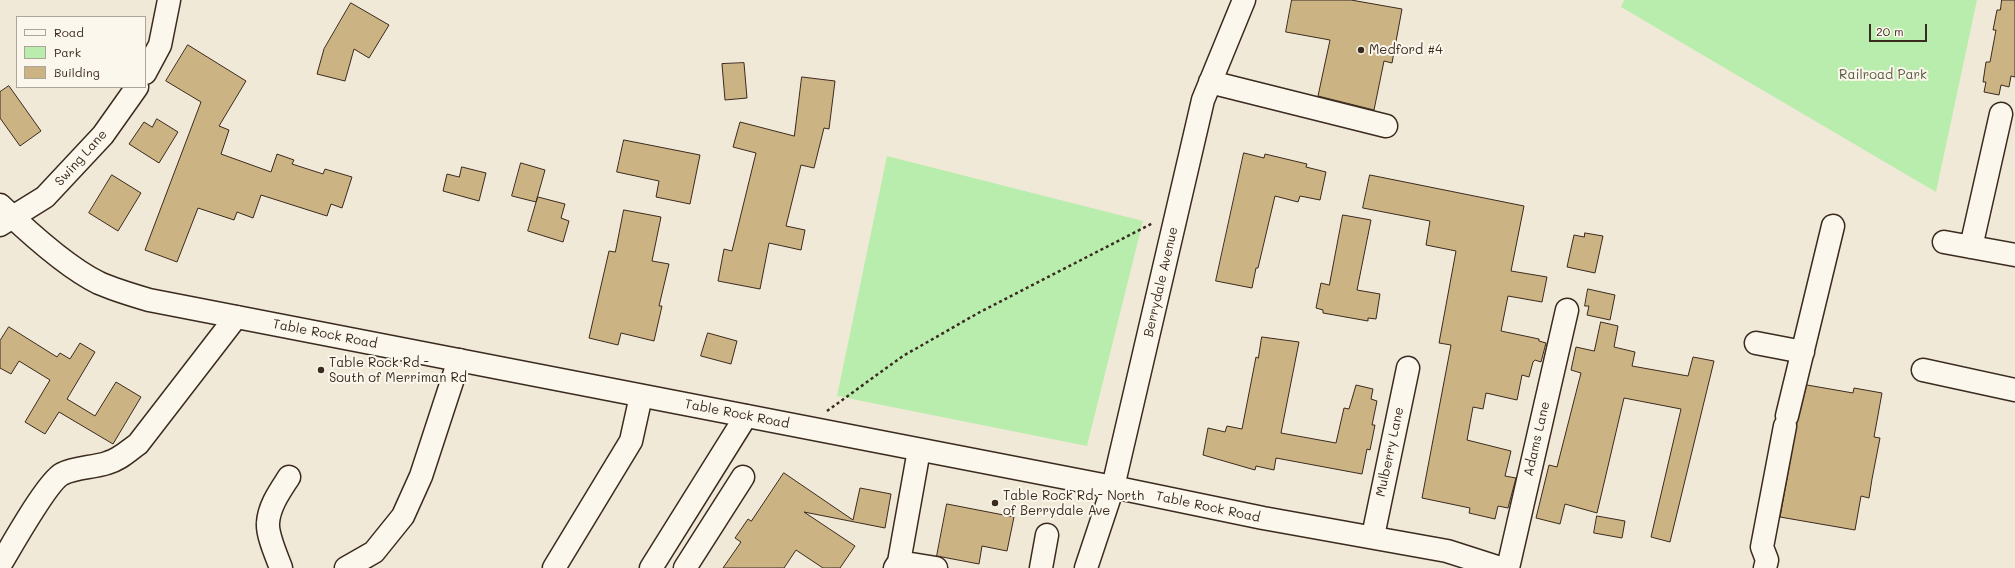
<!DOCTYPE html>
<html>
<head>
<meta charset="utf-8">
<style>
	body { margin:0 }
	#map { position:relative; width:2015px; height:568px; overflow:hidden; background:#f1e9d7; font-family:Mali,sans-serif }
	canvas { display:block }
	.legend { position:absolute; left:16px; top:16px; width:130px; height:72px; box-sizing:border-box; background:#fbf7ec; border:1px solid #aea59a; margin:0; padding:5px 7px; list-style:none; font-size:12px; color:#3b2a1e }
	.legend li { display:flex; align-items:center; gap:8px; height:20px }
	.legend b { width:20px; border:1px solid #aea59a }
	.scale { position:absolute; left:1869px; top:24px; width:58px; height:18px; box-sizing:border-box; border:2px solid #3b2a1e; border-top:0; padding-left:5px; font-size:12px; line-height:14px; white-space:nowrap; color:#3b2a1e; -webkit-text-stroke:3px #fbf7ec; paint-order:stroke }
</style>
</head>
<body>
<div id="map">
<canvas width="2015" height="568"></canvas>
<ul class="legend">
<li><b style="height:5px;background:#fbf7ec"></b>Road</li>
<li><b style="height:11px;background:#b9edad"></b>Park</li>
<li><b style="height:11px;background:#cbb383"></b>Building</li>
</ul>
<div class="scale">20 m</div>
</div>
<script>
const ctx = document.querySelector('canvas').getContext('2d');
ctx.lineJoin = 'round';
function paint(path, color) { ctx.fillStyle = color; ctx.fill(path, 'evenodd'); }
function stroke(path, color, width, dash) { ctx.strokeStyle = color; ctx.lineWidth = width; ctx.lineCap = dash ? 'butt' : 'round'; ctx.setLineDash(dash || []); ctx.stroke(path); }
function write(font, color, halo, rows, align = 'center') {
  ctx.font = font + ' Mali,sans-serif'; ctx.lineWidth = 4; ctx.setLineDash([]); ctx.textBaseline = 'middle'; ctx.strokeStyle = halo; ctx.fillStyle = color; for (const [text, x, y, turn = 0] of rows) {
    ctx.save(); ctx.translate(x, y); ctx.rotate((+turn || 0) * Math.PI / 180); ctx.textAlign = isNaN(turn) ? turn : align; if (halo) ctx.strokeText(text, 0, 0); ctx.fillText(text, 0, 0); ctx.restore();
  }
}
paint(new Path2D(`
	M 1624,0 L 1977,0 L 1936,192 L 1621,7 Z
	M 887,156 L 1143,221 L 1087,446 L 837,396 Z`), '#b9edad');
const building = new Path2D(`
	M 1292,0 L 1351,0 L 1402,9 L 1392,63 L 1384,61 L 1374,110 L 1318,96 L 1330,40 L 1286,32 Z
	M 2002,0 L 2015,0 L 2015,77 L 2011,76 L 2009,87 L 2001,85 L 1999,95 L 1984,92 L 1986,82 L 1983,82 L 1986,62 L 1990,62 L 1996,30 L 1993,30 L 1997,10 L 2000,10 Z
	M 351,3 L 389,25 L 369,58 L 354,49 L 345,81 L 317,74 L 324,49 Z
	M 188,45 L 246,81 L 219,126 L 229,130 L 221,154 L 271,172 L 277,154 L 294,160 L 292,164 L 323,174 L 325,169 L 352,177 L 342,208 L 331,204 L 327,216 L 261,195 L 253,218 L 237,212 L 234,220 L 198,208 L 177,262 L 145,250 L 201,102 L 166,81 Z
	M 744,63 L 747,98 L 725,100 L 722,64 Z
	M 802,77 L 835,81 L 829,129 L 824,128 L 814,168 L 801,165 L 786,226 L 805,230 L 801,250 L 769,243 L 760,289 L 718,281 L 724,249 L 732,251 L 756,153 L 733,147 L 740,122 L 794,136 Z
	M 9,86 L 41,131 L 20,146 L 0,118 L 0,92 Z
	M 157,119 L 178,132 L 159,163 L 129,144 L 144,122 L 152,127 Z
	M 624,140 L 700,155 L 690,204 L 656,197 L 659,181 L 617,172 Z
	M 1244,153 L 1264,158 L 1265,154 L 1307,164 L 1306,167 L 1326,172 L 1320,200 L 1300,196 L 1298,202 L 1275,196 L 1258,268 L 1256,268 L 1252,288 L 1216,281 Z
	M 521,163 L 545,170 L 536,202 L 512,196 Z
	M 462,167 L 486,173 L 479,201 L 443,191 L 447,174 L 459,177 Z
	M 112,175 L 141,193 L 118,231 L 89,213 Z
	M 1370,175 L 1524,206 L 1511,271 L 1547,277 L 1542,302 L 1508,296 L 1501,331 L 1539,339 L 1539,341 L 1546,343 L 1541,362 L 1535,360 L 1533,362 L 1529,377 L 1522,375 L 1517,400 L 1486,393 L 1483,409 L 1473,407 L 1467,440 L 1511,451 L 1505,476 L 1516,478 L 1508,508 L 1498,506 L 1495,519 L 1469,513 L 1470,508 L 1422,498 L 1451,345 L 1439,343 L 1456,251 L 1426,245 L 1430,221 L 1363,208 Z
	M 538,197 L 565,204 L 561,218 L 569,221 L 563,242 L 528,231 Z
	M 624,210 L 661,217 L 652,261 L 669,264 L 659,306 L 662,306 L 654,341 L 621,333 L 618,345 L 589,338 L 609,251 L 615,252 Z
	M 1343,215 L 1371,220 L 1357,290 L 1380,294 L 1376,319 L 1368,318 L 1368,321 L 1323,313 L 1323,310 L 1316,308 L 1321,283 L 1329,285 Z
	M 1585,233 L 1603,236 L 1595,273 L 1567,267 L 1574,235 L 1584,237 Z
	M 1588,289 L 1615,295 L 1610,320 L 1587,315 L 1589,306 L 1585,306 Z
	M 1601,322 L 1618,326 L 1614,347 L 1635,352 L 1632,366 L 1688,376 L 1693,357 L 1714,361 L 1670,542 L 1651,537 L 1681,409 L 1624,398 L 1597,513 L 1565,504 L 1560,524 L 1536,518 L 1549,465 L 1557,467 L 1581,373 L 1571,370 L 1576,347 L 1594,351 Z
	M 9,327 L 57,357 L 60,353 L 70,359 L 80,343 L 95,352 L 67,399 L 95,416 L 116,382 L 141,397 L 113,444 L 59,412 L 45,434 L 25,422 L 50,380 L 19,361 L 11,374 L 0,368 L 0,341 Z
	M 708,333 L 737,341 L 731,364 L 701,356 Z
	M 1262,337 L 1299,342 L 1281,433 L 1336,443 L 1344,408 L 1349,409 L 1356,385 L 1373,389 L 1371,399 L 1377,401 L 1372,425 L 1375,425 L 1370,450 L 1367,449 L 1362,474 L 1276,458 L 1274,470 L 1256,466 L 1255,470 L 1203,455 L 1208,428 L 1225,432 L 1227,426 L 1242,429 L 1256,357 L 1258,358 Z
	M 1807,385 L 1853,393 L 1854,388 L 1882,393 L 1874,437 L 1880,438 L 1872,479 L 1869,498 L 1861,496 L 1855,530 L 1780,517 L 1797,423 Z
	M 784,473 L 853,520 L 860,488 L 891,494 L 885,528 L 804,512 L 855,546 L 840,568 L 823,568 L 796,550 L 784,568 L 723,568 L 741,542 L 735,538 L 748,519 L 751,521 Z
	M 947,504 L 1014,517 L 1007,551 L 982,546 L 979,564 L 937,556 Z
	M 1597,516 L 1625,521 L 1622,538 L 1594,533 Z`);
paint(building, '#cbb383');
stroke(building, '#3b2a1e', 1);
const minor = new Path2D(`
	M 145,73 L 160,45 L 169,0
	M 1210,82 L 1386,126
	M 0,225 L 45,197 L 103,135 L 137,87
	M 1944,242 L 2015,255
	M 1971,247 L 2001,114
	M 1756,343 L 1803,352
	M 1923,370 L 2015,390
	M 1787,416 L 1833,226
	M 1373,536 L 1408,368
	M 899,562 L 936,568
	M 0,565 C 11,547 47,482 62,474 C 76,467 92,468 107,463 C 119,460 128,451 138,444 L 236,317
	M 281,568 C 277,557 267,535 268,523 C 269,506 280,491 289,477
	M 346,568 L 374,552 L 403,516 L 421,476 L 459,360
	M 554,568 L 631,441 L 641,396
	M 651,568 L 746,416
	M 685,568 L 743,477
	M 895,568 L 899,562 L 919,450
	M 1041,568 L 1047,535
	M 1086,568 L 1113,487 L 1203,100 L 1244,0
	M 1508,568 L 1567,310
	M 1765,568 L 1767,560 L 1762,547 L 1785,426`);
const major = new Path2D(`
	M 0,205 C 27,231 66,267 99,283 C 115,290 132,295 149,300 L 1113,487 L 1263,518 L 1447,551 L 1500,568`);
stroke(minor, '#3b2a1e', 25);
stroke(major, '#3b2a1e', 25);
stroke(new Path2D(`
	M 827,411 L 903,356 L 980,312 L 1153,223`), '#3b2a1e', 2.5, [3, 3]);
stroke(minor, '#fbf7ec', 22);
stroke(major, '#fbf7ec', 22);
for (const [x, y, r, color] of [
	[1361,50,4,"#3b2a1e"],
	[321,370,4,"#3b2a1e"],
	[995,503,4,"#3b2a1e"]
]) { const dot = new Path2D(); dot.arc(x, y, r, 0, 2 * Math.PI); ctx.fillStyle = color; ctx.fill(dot); stroke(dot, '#fbf7ec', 1.5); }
write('13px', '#3b2a1e', '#fbf7ec', [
	["Medford #4",1369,50],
	["Table Rock Rd -",329,363],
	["South of Merriman Rd",329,378],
	["Table Rock Rd - North",1003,496],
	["of Berrydale Ave",1003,511]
], 'left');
write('13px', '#5a5b42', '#fbf7ec', [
	["Railroad Park",1883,75]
]);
write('13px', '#3b2a1e', '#fbf7ec', [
	["Swing Lane",81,158,-48],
	["Berrydale Avenue",1161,282,-77],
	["Table Rock Road",325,334,11],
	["Table Rock Road",737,414,11],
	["Adams Lane",1537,439,-77],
	["Mulberry Lane",1390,452,-78],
	["Table Rock Road",1208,507,12]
]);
</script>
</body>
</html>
